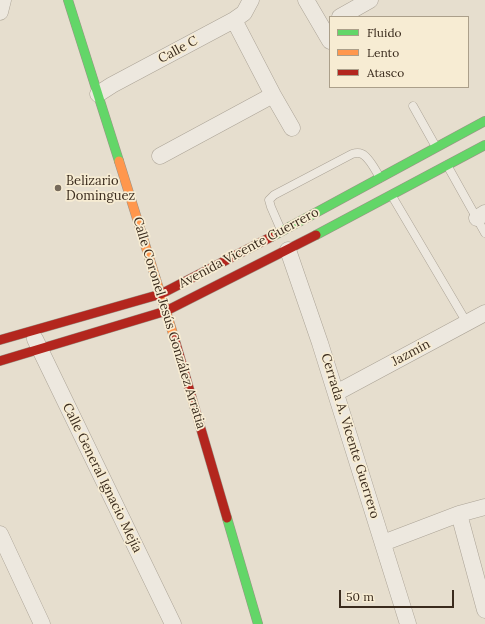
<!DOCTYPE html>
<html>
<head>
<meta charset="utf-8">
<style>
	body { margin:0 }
	#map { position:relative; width:485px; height:624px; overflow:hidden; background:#e6dece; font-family:Lora,serif }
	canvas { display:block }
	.legend { position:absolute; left:329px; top:16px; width:140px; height:72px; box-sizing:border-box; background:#f7ecd3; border:1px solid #ab9f8a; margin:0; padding:5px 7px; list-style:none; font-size:12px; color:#3a2b1d }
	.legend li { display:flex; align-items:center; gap:8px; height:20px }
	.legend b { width:20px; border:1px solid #ab9f8a }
	.scale { position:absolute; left:339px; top:590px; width:115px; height:18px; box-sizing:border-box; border:2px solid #3a2b1d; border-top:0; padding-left:5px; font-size:12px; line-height:14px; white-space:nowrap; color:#3a2b1d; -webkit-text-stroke:3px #f7ecd3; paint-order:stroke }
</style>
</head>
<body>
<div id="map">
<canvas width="485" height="624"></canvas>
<ul class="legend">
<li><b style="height:5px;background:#63d668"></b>Fluido</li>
<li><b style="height:5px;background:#ff974d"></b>Lento</li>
<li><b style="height:5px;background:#b3261e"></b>Atasco</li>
</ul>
<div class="scale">50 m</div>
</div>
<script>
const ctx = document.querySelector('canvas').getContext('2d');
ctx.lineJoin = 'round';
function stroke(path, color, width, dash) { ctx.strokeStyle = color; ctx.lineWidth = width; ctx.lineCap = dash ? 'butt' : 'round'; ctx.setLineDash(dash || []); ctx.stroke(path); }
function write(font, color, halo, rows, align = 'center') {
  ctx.font = font + ' Lora,serif'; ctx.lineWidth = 3.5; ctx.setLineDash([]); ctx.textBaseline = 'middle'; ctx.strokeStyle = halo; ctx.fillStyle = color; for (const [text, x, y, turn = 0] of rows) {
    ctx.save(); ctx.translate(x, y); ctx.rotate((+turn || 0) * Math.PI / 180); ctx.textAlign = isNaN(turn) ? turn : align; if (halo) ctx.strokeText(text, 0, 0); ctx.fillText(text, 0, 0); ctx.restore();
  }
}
const lane = new Path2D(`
	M 413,106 L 436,147
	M 447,165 L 485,233
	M 392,196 L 467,323
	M 281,230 L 271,207 L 269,200 L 274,195 L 352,154 C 355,153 358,152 362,154 C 369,157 376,171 380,178`);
const street = new Path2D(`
	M 306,0 L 330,41
	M 0,12 L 3,0
	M 340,17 L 370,0
	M 234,20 L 273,95 L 292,128
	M 98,94 L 112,85 L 234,20 L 244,13 L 251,0
	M 160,156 L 273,95
	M 477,218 L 485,213
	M 288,250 L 320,343 L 408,624
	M 35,339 L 173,624
	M 336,393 L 485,313
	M 459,514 L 485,610
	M 0,534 L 42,624
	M 383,543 L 459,514 L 485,507`);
const fast = new Path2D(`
	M 68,0 L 119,161
	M 316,235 L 485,145
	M 271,237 L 485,121
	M 227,518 L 258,624`);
const slow = new Path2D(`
	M 119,161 L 174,337`);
const jam = new Path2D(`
	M 174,337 L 227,518
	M 0,340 L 161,294 L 271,237
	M 0,361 L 166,311 L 316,235`);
stroke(lane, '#aba396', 9);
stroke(street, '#aba396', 17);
stroke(fast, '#9b9286', 10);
stroke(slow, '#9b9286', 10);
stroke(jam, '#9b9286', 10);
stroke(lane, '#ede8df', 8);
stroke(street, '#ede8df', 16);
stroke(fast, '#63d668', 9);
stroke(slow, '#ff974d', 9);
stroke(jam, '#b3261e', 9);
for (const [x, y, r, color] of [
	[58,188,4,"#766a5b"]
]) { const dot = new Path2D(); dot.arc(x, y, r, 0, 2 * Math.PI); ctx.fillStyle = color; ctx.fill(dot); stroke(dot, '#f7ecd3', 1.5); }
write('13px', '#3a2b1d', '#f7ecd3', [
	["Calle C",178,50,-28],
	["Avenida Vicente Guerrero",249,248,-28],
	["Calle Coronel Jesús González Arratia",169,323,73],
	["Jazmín",411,353,-28],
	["Cerrada A. Vicente Guerrero",350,436,73],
	["Calle General Ignacio Mejía",102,478,64]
]);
write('13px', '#3a2b1d', '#f7ecd3', [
	["Belizario",66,181],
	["Dominguez",66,196]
], 'left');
</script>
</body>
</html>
